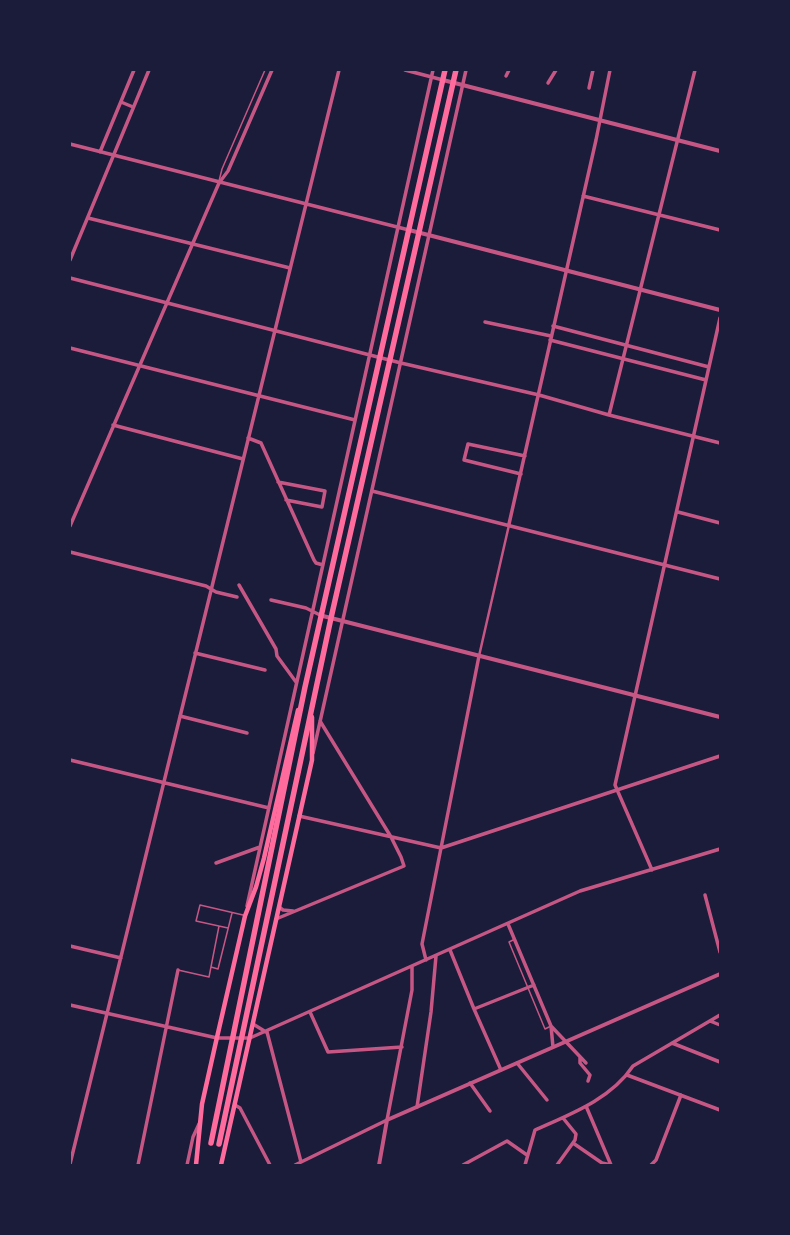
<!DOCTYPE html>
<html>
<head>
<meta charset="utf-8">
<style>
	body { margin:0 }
	#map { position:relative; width:790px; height:1235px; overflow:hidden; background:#1b1b3a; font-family:Manrope,sans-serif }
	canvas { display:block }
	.frame { position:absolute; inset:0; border:71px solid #1b1b3a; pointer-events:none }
</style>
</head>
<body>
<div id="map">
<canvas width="790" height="1235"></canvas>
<div class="frame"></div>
</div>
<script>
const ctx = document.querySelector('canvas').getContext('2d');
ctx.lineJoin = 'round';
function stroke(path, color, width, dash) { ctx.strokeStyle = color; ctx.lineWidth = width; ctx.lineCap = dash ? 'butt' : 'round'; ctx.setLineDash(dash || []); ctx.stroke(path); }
stroke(new Path2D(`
	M 219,181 L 222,169 L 265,70
	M 228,928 L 196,921 L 200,905 L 243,915
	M 513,940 L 509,942 L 545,1029 L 551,1026
	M 211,967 L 218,969 L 232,913
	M 178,970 L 209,977 L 219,926`), '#c65784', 1.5);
stroke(new Path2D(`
	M 479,656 L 509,525`), '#c65784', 2.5);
stroke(new Path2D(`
	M 405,70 L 443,80
	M 506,76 L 509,70
	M 548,83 L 556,70
	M 589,88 L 593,70
	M 121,102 L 133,107
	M 70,144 L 409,230
	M 100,152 L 134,70
	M 583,196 L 720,230
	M 88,218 L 290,268
	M 70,260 L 149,70
	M 70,278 L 401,363 L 539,395 L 609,415 L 720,443
	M 485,322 L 551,336
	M 553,326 L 709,367
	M 550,340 L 706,380
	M 70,348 L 355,420
	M 609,415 L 695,70
	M 113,425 L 243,459
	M 248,438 L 261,443 L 314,560 L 316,563 L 323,565
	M 521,474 L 464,460 L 468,444 L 525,456
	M 278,482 L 325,491 L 322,507 L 286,500
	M 372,491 L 720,579
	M 678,512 L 720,523
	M 509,524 L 596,140 L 610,70
	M 70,526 L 219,183 L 228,171 L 272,70
	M 70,552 L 206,586 L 216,592 L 237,597
	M 239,585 L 276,649 L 277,656 L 296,682
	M 271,600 L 306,608 L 322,616
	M 195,653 L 265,670
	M 180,716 L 247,733
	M 313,753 L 466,70
	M 70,760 L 269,808
	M 299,816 L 441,848 L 720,756
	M 216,863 L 260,847
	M 652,870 L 615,785 L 720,318
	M 705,895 L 720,952
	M 247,906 L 433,70
	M 279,907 L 283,910 L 293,911
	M 276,919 L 404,866 L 401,857 L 391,837 L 320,721
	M 508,924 L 551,1026 L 553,1047
	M 70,946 L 121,958
	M 450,950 L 474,1009 L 501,1070
	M 426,960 L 422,944 L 479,656
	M 70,1005 L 217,1038 L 250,1038 L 580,891 L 720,849
	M 474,1009 L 534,985
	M 310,1012 L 328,1052 L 402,1047
	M 710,1021 L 720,1025
	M 253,1024 L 266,1032
	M 551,1026 L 586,1063
	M 267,1032 L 301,1162
	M 672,1043 L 720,1062
	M 580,1057 L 580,1063 L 590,1075 L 588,1081
	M 517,1063 L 547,1100
	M 627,1075 L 720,1110
	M 470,1083 L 490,1111
	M 235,1105 L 240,1108 L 270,1165
	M 586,1106 L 611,1165
	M 417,1107 L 431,1012 L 436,956
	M 573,1143 L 602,1163 L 611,1165
	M 70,1164 L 339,70
	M 138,1165 L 178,970
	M 187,1165 L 193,1137 L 199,1124
	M 295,1165 L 387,1120 L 412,990 L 412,967
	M 463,1165 L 507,1141 L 527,1155
	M 525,1165 L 535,1130 C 571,1114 611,1099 633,1066 L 720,1015
	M 557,1165 L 575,1140 L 576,1134 L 563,1118
	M 651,1165 L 656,1160 L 681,1095`), '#c65784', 3.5);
stroke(new Path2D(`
	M 443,80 L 720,151
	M 409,230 L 720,310
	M 323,616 L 720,717
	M 379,1165 L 387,1120 L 720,974`), '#c65784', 4);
stroke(new Path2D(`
	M 196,1165 L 202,1104 L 215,1046 L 245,916 L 256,887 L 264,858 L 298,710
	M 221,1165 L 312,760 L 312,717`), '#ff6b9d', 4.5);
stroke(new Path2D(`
	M 211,1143 L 305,687 L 445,70
	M 219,1144 L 331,618 L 456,70`), '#ff6b9d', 5.5);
</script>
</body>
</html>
